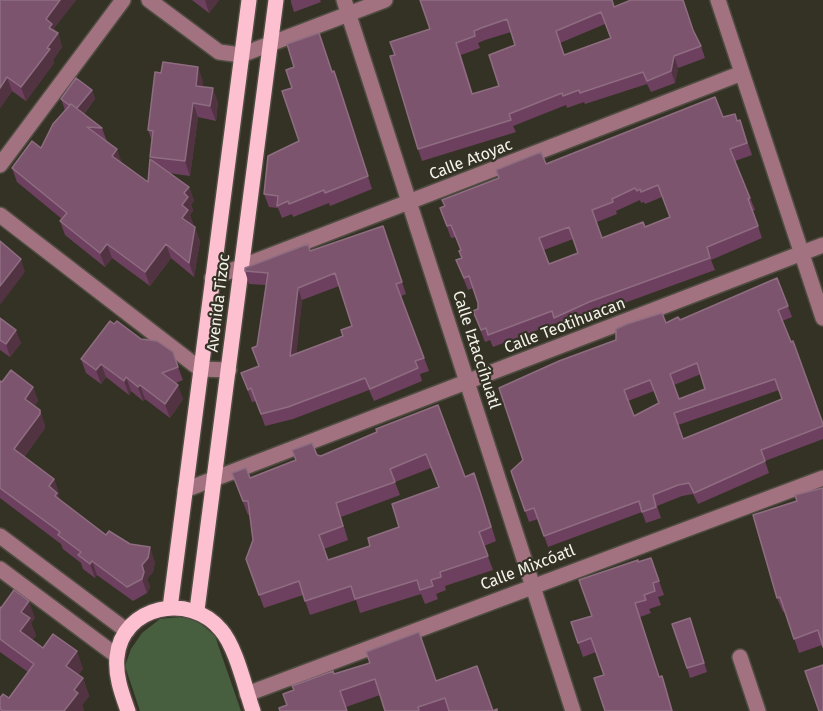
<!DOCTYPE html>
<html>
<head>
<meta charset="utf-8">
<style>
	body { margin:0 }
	canvas { display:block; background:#343225 }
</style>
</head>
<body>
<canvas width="823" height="711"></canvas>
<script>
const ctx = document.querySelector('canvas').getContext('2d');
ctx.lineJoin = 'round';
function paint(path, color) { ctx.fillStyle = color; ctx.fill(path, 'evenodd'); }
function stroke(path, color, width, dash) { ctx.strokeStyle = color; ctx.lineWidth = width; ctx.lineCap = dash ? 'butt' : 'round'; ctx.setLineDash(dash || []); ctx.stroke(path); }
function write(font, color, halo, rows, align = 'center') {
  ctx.font = font + ' "Fira Sans",sans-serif'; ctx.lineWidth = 4.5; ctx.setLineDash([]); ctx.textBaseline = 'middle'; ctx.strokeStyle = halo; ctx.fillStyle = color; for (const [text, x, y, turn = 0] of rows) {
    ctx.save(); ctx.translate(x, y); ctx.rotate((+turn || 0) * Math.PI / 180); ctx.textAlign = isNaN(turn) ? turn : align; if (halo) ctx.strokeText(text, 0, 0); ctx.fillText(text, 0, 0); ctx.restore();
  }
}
paint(new Path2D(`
	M 181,617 L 195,619 L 215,636 L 241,711 L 140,711 L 125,666 L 131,649 L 142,633 L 160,619 Z`), '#485f3f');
const minor = new Path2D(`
	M 149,0 L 219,52 L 241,55 L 385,0
	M 344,0 L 573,711
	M 718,0 L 823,318
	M 0,165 L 123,0
	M 0,215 L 200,369 L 229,370
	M 212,278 L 742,73
	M 185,490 L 823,245
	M 0,536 L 127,631
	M 0,569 L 117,656
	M 740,657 L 758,711
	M 247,694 L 823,478`);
const major = new Path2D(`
	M 170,608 L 249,0
	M 197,610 L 276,0
	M 128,711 C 122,694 115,676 117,657 C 122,605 190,592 221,630 C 236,647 245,688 253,711`);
stroke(minor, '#4f4d41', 18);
stroke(major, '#4f4d41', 18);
stroke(minor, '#a37280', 15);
stroke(major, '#fdc0d0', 15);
paint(new Path2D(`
	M 0,0 L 76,0 L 54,28 L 55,31 L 58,33 L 62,47 L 53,60 L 54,63 L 26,101 L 12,91 L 0,108 Z
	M 192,0 L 219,0 L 209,13 Z
	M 291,0 L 320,0 L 321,2 L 294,12 L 291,2 Z
	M 614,7 L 694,32 L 701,46 L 705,58 L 678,68 L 675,83 L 651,92 L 647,84 L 585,104 L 584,102 L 567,108 L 566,105 L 513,126 L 516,132 L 422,161 L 418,149 L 395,55 L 430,29 ZM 605,24 L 610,38 L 565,55 L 560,43 ZM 511,32 L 515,45 L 499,86 L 473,94 L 461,55 L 480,48 L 478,43 L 485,40 Z
	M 319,33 L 332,72 L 334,71 L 339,84 L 372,189 L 330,206 L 329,203 L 293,217 L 292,214 L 282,218 L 278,208 L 269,207 L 264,194 L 299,141 L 294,67 Z
	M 203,81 L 202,87 L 218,102 L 216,121 L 198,117 L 190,176 L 169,173 L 189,187 L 194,201 L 191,204 L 193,211 L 190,215 L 193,224 L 192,225 L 200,241 L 194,277 L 171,258 L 150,286 L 112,258 L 105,267 L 65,235 L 60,221 L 62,219 L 17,182 L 12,168 L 41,148 L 65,110 L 61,99 L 92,90 L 95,99 L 84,114 L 102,128 L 107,142 L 122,163 L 148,182 L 152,160 L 150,157 L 152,141 L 148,130 Z
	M 723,117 L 737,121 L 740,120 L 752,155 L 735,161 L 755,210 L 753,211 L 762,238 L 711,260 L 715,270 L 594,314 L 559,331 L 556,323 L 493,347 L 490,340 L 485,342 L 473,311 L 478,309 L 478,303 L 473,288 L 468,290 L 456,260 L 462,258 L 461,250 L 456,237 L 451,238 L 440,208 L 546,164 ZM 662,197 L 670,217 L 645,227 L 602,238 L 597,222 L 617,214 L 616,211 L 640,200 L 641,203 L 644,202 L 645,204 ZM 573,239 L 578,253 L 549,264 L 544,250 Z
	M 383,226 L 406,294 L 401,296 L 429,371 L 420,374 L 422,381 L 374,401 L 369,390 L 293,419 L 265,426 L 256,401 L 252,402 L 241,373 L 259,366 L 266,285 L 249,284 L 245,271 L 310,251 ZM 339,286 L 352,326 L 343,336 L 296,354 L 302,300 Z
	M 777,278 L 792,317 L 782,321 L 823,424 L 823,439 L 765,461 L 769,473 L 698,504 L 693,494 L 682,496 L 657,506 L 661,518 L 646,523 L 642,512 L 548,547 L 538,519 L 529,522 L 511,471 L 666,323 L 680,320 ZM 701,374 L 705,389 L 679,399 L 674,385 ZM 779,390 L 782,399 L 683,439 L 678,425 ZM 654,391 L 659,404 L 634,416 L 628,401 Z
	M 0,318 L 21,343 L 10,357 L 0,350 Z
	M 81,359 L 178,367 L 183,380 L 176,383 L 183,399 L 170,418 L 145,399 L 143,401 L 131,391 L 129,395 L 106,377 L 101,384 L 86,373 Z
	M 0,381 L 2,382 L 33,387 L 38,401 L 34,406 L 45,425 L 45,428 L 24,457 L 54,479 L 59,494 L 58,495 L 60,500 L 106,535 L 155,562 L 153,572 L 147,579 L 150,587 L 147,593 L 133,601 L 97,575 L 95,578 L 83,569 L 81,563 L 63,549 L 61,544 L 0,498 Z
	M 438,405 L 465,477 L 489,518 L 496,541 L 484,546 L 493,570 L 445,586 L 446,590 L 436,594 L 438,599 L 425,604 L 421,594 L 360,613 L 356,600 L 310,615 L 303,595 L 264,608 L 246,559 L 253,540 L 250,515 L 248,515 L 237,487 L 250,478 L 317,455 L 321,456 ZM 431,468 L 439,487 L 399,527 L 370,546 L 328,560 L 324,549 L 348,540 L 341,517 L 400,495 L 395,482 Z
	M 823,488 L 822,645 L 799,653 L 785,611 L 783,612 L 777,598 L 797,501 Z
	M 639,562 L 656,572 L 664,595 L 658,597 L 661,605 L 649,609 L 651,613 L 640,617 L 659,677 L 662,676 L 667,690 L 604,675 L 596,652 L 583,657 L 571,622 L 592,616 Z
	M 0,607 L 35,618 L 31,623 L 36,636 L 32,640 L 43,648 L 83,669 L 78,675 L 83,678 L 89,696 L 82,705 L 84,711 L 0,711 L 0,698 L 9,698 L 28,672 L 0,652 Z
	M 690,618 L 707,672 L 690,678 L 687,668 Z
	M 334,674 L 436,681 L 493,711 L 497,711 L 385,711 L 380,695 L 346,707 L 347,711 L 280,711 L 287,705 Z`), '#6e405f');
paint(new Path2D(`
	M 60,0 L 76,0 L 54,28 L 56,35 L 58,33 L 62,47 L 53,60 L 54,63 L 26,101 L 21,87 L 47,48 L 46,19 Z
	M 205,0 L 219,0 L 209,13 Z
	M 674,56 L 678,68 L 675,83 L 671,71 Z
	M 198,67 L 203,81 L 201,100 L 196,86 Z
	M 334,71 L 339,84 L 372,189 L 368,176 Z
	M 7,77 L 12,91 L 0,108 L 0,88 Z
	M 213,88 L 218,102 L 216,121 L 210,106 Z
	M 92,90 L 95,99 L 79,120 L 75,110 Z
	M 193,103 L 198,117 L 190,176 L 185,161 Z
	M 117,149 L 122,163 L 112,156 Z
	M 189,187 L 194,201 L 191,204 L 193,211 L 190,215 L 193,224 L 187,232 L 182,218 L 182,205 L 184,193 Z
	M 195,227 L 200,241 L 194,277 L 189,263 Z
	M 107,244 L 112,258 L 105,267 L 100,253 Z
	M 166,244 L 171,258 L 150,286 L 145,272 Z
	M 21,259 L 25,272 L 0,305 L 0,286 Z
	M 298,288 L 302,300 L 295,369 L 290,356 Z
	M 16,330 L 21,343 L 10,357 L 6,344 Z
	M 101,364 L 106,377 L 101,384 L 96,370 Z
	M 126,377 L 131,391 L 129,395 L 124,381 Z
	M 140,385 L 145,399 L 143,401 L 138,387 Z
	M 178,385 L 183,399 L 170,418 L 165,404 Z
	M 33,387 L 38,401 L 30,413 L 25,399 Z
	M 40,410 L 45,425 L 45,428 L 19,463 L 14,449 Z
	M 54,479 L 59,494 L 58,495 L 63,507 L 49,486 Z
	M 150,547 L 155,562 L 153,572 L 147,579 L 150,587 L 147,593 L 142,579 L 142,565 Z
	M 92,561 L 97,575 L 95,578 L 90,564 Z
	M 29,601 L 35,618 L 31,623 L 36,636 L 26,648 L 20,631 L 21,612 Z
	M 77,651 L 83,669 L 72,683 L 66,666 Z
	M 662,676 L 667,690 L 673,711 L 672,711 Z
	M 83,678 L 89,696 L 82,705 L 84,711 L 64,711 L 74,690 Z`), '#513341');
const building = new Path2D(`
	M 0,0 L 60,0 L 46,19 L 52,24 L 49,28 L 58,33 L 47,48 L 50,49 L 21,87 L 7,77 L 0,88 Z
	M 420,0 L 612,0 L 614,7 L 631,0 L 683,0 L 693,30 L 701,46 L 674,56 L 671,71 L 647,81 L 643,72 L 580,93 L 579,90 L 563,96 L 562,93 L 509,114 L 511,120 L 418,149 L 390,56 L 395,55 L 390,42 L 430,29 ZM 601,12 L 611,38 L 564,55 L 556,31 ZM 507,19 L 515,45 L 489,55 L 499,86 L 472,94 L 456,43 L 475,36 L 474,31 L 481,28 Z
	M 319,33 L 332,72 L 334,71 L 368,176 L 325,193 L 324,190 L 289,204 L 288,201 L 277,206 L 278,196 L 264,194 L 268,156 L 299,141 L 282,91 L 292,88 L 286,70 L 294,67 L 287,44 Z
	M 163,62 L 198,67 L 196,86 L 213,88 L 210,106 L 193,103 L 185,161 L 150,157 L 153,131 L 148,130 L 155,72 L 161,73 Z
	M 76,78 L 92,90 L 77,108 L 71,104 L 69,105 L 61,99 Z
	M 715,97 L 723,117 L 735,114 L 737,121 L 740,120 L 747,143 L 730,149 L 750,198 L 748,199 L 758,226 L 707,247 L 710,258 L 589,302 L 554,318 L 552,311 L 488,335 L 486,328 L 481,330 L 473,311 L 478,309 L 478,303 L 469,276 L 464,278 L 456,260 L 462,258 L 459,251 L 461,250 L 451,225 L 447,226 L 440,208 L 445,206 L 442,200 L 499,178 L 496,170 L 541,152 L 546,164 ZM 658,185 L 670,217 L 645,227 L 643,222 L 602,238 L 592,210 L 613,202 L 612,199 L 635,188 L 637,191 L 640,189 L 641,192 ZM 569,227 L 578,253 L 549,264 L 539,238 Z
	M 71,104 L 102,128 L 87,127 L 117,149 L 112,156 L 148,182 L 150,159 L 189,187 L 184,193 L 188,197 L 182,205 L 188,210 L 182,218 L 195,227 L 189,263 L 166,244 L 145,272 L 107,244 L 100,253 L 60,221 L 67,213 L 12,168 L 32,141 L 41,148 L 53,124 Z
	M 383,226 L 402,282 L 396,284 L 424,358 L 415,361 L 418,368 L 370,389 L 365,378 L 288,407 L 261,414 L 251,388 L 248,390 L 241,373 L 259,366 L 252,348 L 257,346 L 268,273 L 245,271 L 245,268 L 308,244 L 310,251 ZM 335,273 L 352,326 L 341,330 L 343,336 L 290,356 L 298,288 Z
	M 0,241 L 21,259 L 0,286 Z
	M 777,278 L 788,306 L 778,310 L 791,342 L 793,341 L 823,424 L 823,426 L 761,450 L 765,461 L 694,493 L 689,483 L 678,485 L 653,495 L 656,507 L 642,512 L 639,501 L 544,536 L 534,508 L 525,511 L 511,471 L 523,460 L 499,388 L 559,361 L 616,340 L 616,329 L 627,324 L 662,313 L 666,323 L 678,317 L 680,320 ZM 697,363 L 705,389 L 679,399 L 670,374 ZM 775,379 L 782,399 L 683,439 L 674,413 ZM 650,380 L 659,403 L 634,416 L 624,390 Z
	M 0,318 L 16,330 L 6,344 L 0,340 Z
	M 110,321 L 114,324 L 117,321 L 141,339 L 157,341 L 173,352 L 178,367 L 162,373 L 178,385 L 165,404 L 140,385 L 138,387 L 126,377 L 124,381 L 101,364 L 96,370 L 81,359 Z
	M 11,370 L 33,387 L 25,399 L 40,410 L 40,414 L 14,449 L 54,479 L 49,486 L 57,493 L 55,496 L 106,535 L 109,531 L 130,544 L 150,547 L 148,558 L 142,565 L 144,572 L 142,579 L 127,587 L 92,561 L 90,564 L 78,555 L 81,552 L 58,535 L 60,532 L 0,488 L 0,381 L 2,382 Z
	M 438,405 L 465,477 L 474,473 L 484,504 L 491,527 L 479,532 L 488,556 L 440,572 L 441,577 L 431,580 L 433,586 L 420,590 L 417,580 L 355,599 L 351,586 L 305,601 L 299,581 L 259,595 L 246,559 L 253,540 L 248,501 L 243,501 L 232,473 L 246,468 L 250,478 L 296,460 L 292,450 L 312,443 L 317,455 L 321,456 L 377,432 L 376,429 ZM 426,454 L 439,487 L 392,504 L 399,527 L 368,538 L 370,546 L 328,560 L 319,535 L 343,526 L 336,503 L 395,482 L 390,469 Z
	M 823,488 L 823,647 L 818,630 L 794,639 L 780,597 L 777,598 L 753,515 L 797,501 L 795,495 Z
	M 651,558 L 659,581 L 653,583 L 655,591 L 644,595 L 646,600 L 635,603 L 659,677 L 662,676 L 672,711 L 605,711 L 594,678 L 604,675 L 591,638 L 578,643 L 571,622 L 592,616 L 579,580 L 638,560 L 638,562 Z
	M 14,590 L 29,601 L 21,612 L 30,618 L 20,631 L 43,648 L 53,634 L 77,651 L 66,666 L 83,678 L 74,690 L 78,693 L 64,711 L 3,711 L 0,709 L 0,698 L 3,694 L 9,698 L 34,664 L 0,639 L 0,607 L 1,608 Z
	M 690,618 L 704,663 L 687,668 L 672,624 Z
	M 419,632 L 436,681 L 477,666 L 493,711 L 497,709 L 497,711 L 449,711 L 445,698 L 418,707 L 419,711 L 385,711 L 375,679 L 340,691 L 347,711 L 280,711 L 279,708 L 287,705 L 283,694 L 294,690 L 292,686 L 333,671 L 334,674 L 370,663 L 366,652 Z
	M 823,665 L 823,711 L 819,711 L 805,671 Z`);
paint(building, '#7c546e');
stroke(building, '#8f6d81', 1.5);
write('16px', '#f4f3eb', '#343225', [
	["Calle Atoyac",471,160,-21],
	["Avenida Tizoc",219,303,-83],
	["Calle Teotihuacan",565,326,-21],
	["Calle Iztaccíhuatl",476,350,72],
	["Calle Mixcóatl",528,568,-21]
]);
</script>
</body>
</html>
